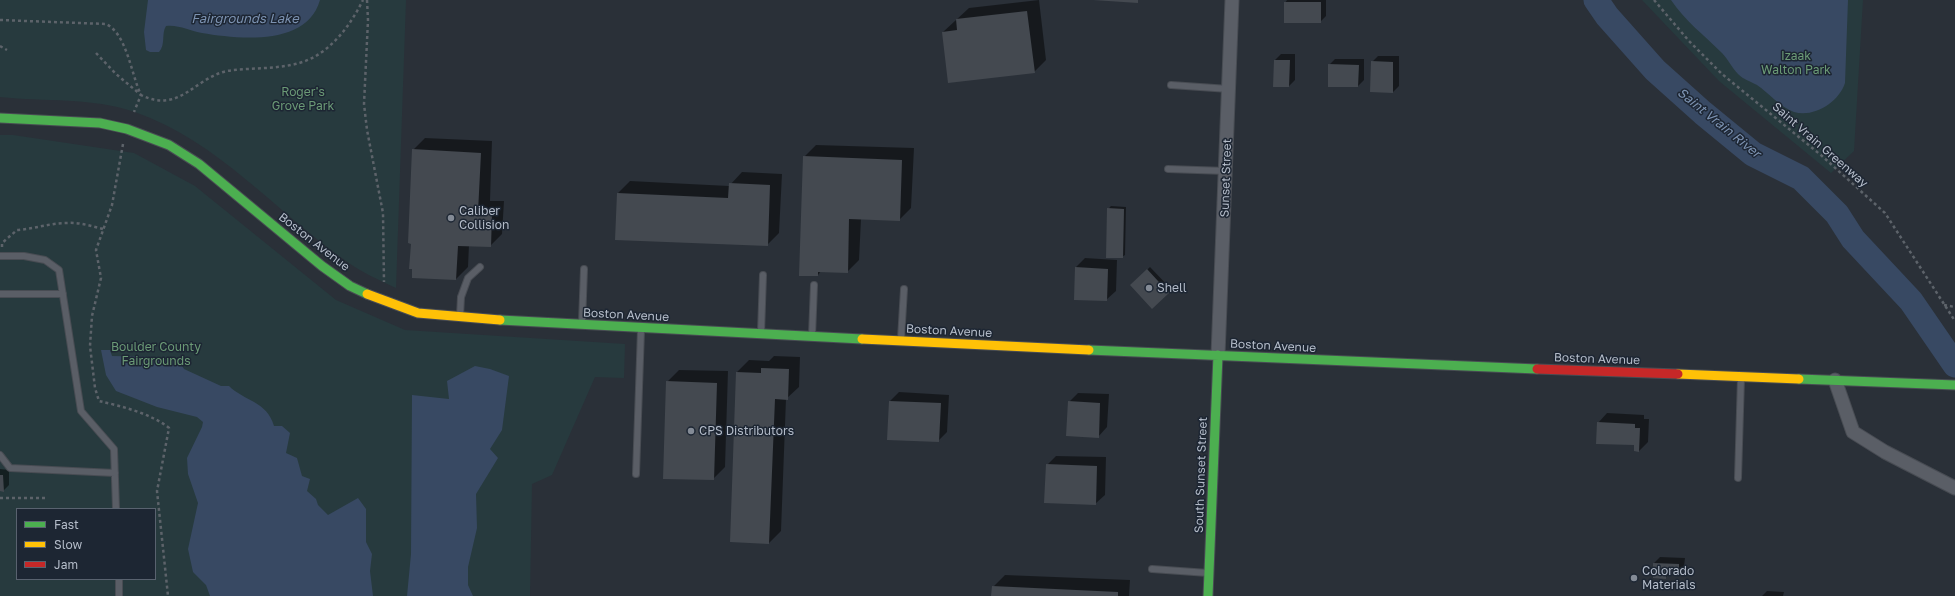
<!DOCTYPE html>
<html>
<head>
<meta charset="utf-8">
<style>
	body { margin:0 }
	#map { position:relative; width:1955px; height:596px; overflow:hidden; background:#2a3038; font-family:"Golos Text",sans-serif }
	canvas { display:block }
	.legend { position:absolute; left:16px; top:508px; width:140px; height:72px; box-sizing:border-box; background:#1d2633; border:1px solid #59626f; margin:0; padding:5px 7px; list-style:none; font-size:12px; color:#b4bcc9 }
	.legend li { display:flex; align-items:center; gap:8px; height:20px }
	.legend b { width:20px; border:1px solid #59626f }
</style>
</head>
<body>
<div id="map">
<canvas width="1955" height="596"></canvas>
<ul class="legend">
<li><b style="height:5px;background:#4caf50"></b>Fast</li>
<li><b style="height:5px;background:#ffc107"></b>Slow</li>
<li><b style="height:5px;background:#c62828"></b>Jam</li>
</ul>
</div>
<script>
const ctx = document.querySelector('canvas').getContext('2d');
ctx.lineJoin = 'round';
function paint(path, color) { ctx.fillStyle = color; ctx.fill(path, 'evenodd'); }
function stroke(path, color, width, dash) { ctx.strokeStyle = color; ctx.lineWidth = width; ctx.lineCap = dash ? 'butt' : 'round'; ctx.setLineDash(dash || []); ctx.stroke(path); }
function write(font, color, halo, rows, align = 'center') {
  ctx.font = font + ' "Golos Text",sans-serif'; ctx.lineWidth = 3; ctx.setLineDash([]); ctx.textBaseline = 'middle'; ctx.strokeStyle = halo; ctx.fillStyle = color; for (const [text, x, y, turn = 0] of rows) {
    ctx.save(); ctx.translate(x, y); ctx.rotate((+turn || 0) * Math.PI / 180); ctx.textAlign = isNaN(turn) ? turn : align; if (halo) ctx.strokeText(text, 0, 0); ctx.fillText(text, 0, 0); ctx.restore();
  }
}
paint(new Path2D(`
	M 0,0 L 406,0 L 396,288 C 379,280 361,272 346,261 C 275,211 218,141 135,112 C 91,97 45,102 0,97 Z
	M 1642,0 L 1863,0 L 1854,151 L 1831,173 L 1719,81 Z
	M 0,135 L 13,135 L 134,153 L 195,186 L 336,300 L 405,330 L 625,344 L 624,378 L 595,377 L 552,475 L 532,484 L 530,596 L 0,596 ZM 17,509 L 155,509 L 155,579 L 17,579 Z`), '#273a3e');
paint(new Path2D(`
	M 148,0 L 320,0 C 307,47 238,39 202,33 C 191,31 177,24 166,26 C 161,34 166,44 159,52 L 150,52 L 146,50 L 144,32 Z
	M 1671,0 L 1848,0 L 1845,83 C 1839,102 1814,118 1794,112 C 1780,107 1769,93 1757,85 C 1750,81 1744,80 1738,74 C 1732,68 1728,59 1722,53 C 1704,35 1685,21 1671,0 Z
	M 101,350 L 110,350 L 112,356 L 154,357 L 179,361 L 184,369 L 221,386 L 229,386 C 244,401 267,401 274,426 L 282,426 L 290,433 L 286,453 L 297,458 L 302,476 L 310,479 L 307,491 L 316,499 L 318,505 L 328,515 L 358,498 L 366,509 L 366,542 L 372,554 L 370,571 L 373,596 L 210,596 L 206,585 L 193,572 L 188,549 L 198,503 L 188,474 L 187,458 L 202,427 L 203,422 L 197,417 L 157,407 L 116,391 L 106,375 Z
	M 475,366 L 490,369 L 509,376 L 502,430 L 490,449 L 498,458 L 476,494 L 477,528 L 468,567 L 468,585 L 473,596 L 407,596 L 411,554 L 412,395 L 449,399 L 447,381 Z`), '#384963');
paint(new Path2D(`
	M 1039,0 L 1046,60 L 1034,72 L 943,32 L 969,8 Z
	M 1287,0 L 1326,0 L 1326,16 L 1320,22 L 1285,3 Z
	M 1281,54 L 1295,54 L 1295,80 L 1289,86 L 1275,60 Z
	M 1378,56 L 1399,56 L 1399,86 L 1393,92 L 1372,62 Z
	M 1335,59 L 1364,59 L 1364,80 L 1358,86 L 1329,65 Z
	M 425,138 L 492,141 L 490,201 L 504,201 L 502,234 L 490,246 L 469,245 L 468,267 L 456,279 L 413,150 Z
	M 816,145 L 914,148 L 911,208 L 899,220 L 861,219 L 859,260 L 847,272 L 821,271 L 818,275 L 804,157 Z
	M 742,172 L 782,174 L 779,233 L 767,245 L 618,193 L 630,181 L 729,186 Z
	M 1111,206 L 1126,207 L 1125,255 L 1122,257 L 1108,209 Z
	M 1085,258 L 1117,260 L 1116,291 L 1106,300 L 1076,267 Z
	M 1150,267 L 1171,289 L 1152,307 L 1131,285 Z
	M 774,356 L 800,357 L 799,387 L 786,399 L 781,531 L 769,543 L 737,372 L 749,360 L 769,361 Z
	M 679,370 L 728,371 L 725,467 L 713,479 L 667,382 Z
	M 899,392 L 949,395 L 947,432 L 938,441 L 890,401 Z
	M 1078,393 L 1109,394 L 1107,427 L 1098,437 L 1069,402 Z
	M 1607,413 L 1644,415 L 1644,419 L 1649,419 L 1648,442 L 1639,451 L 1635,444 L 1598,423 Z
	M 1056,456 L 1106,457 L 1105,495 L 1095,504 L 1047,465 Z
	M 0,469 L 9,470 L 9,485 L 3,491 L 0,490 Z
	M 1660,557 L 1685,558 L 1684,567 L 1678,573 L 1670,573 L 1665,578 L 1654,563 Z
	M 1005,575 L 1130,580 L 1129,596 L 992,596 L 993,587 Z
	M 1767,591 L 1784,592 L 1783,596 L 1762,596 Z`), '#0007');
stroke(new Path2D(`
	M 1596,0 L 1607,16 L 1655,70 L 1703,113 L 1753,154 L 1801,178 L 1837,214 L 1853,239 L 1911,301 L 1955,365`), '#384963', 25);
paint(new Path2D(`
	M 1093,0 L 1138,0 L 1138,3 Z
	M 1284,2 L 1321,2 L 1321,23 L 1284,23 Z
	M 1027,11 L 1035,73 L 948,83 L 942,32 L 957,30 L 956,19 Z
	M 1274,60 L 1290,60 L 1289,87 L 1273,87 Z
	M 1371,61 L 1393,62 L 1393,93 L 1370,92 Z
	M 1328,64 L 1359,65 L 1358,87 L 1328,87 Z
	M 412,149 L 481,153 L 478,212 L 492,213 L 491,247 L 458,246 L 456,280 L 412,278 L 412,269 L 409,269 L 411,244 L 408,243 Z
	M 803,156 L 902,160 L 900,221 L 849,219 L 848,273 L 818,272 L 818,276 L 799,276 Z
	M 729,183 L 770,185 L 768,246 L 615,240 L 617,193 L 728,198 Z
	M 1107,208 L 1124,209 L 1123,258 L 1106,258 Z
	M 1075,267 L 1108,269 L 1107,301 L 1074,300 Z
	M 1147,269 L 1169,293 L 1152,309 L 1130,285 Z
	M 761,368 L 789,369 L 788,400 L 775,399 L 769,544 L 730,542 L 736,372 L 761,373 Z
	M 666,381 L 717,383 L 714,480 L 663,479 Z
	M 889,401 L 941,403 L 939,442 L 887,440 Z
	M 1068,401 L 1100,403 L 1099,438 L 1066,436 Z
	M 1597,422 L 1635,424 L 1635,428 L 1640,428 L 1639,452 L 1634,451 L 1634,445 L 1596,444 Z
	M 1046,464 L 1097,466 L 1096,505 L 1044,503 Z
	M 0,475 L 3,475 L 4,492 L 0,491 Z
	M 1653,563 L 1679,564 L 1679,574 L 1666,574 L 1666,579 L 1653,578 Z
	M 992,586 L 1118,592 L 1118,596 L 991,596 Z`), '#444950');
const lane = new Path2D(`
	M 1171,85 L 1229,89
	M 1168,169 L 1226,171
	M 0,256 L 24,256 L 45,260 L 59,270 L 81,411 L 114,449 L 116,509
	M 0,294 L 63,294
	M 460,316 L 461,297 L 468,278 L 480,267
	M 582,323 L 584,269
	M 761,333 L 763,275
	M 812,336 L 814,285
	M 901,339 L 904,289
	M 0,455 L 10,468 L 115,473
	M 636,474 L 641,330
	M 1738,478 L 1741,378
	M 1152,569 L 1208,573
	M 119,579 L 119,596`);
const street = new Path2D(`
	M 1218,355 L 1232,0
	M 1835,380 L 1853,432 L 1885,452 L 1955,488`);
const fast = new Path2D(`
	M 0,118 L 100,123 L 127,129 L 169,145 L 199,164 L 322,266 L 350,286 L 367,294
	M 500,320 L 862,339
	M 1089,350 L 1537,369
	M 1799,379 L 1955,385
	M 1208,596 L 1218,355`);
const slow = new Path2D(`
	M 367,294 L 418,313 L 500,320
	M 862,339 L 1089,350
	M 1678,374 L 1799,379`);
const jam = new Path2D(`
	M 1537,369 L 1678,374`);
stroke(lane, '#484c53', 8);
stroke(street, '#484c53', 15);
stroke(fast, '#484c53', 11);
stroke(slow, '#484c53', 11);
stroke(jam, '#484c53', 11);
stroke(new Path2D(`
	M 367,0 L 368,20 L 364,104 L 367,130 L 383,213 L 384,282
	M 1654,0 L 1689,41 L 1722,74 L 1822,156 L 1885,213 L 1955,321
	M 0,20 L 106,24 C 127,34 131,74 141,95 C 180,114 194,78 227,71 C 259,66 295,72 322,52 C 340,39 353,20 363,0
	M 0,46 L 7,50
	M 96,53 L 116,74 L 141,95 L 134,112
	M 123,144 L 112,205 L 96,250 L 101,278 L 92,316 L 90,346 L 95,388 L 99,401 C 121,406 152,414 169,428 L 157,491 L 168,596
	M 2,247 L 2,243 L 17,230 C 34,229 50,223 66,223 C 79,222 91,226 103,229
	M 1944,305 L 1955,307
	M 0,498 L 47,498`), '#5d636a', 2.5, [3, 3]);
stroke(lane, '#5a5e66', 6);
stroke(street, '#5a5e66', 13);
stroke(fast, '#4caf50', 9);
stroke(slow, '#ffc107', 9);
stroke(jam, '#c62828', 9);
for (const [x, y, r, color] of [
	[451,218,4,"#848b96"],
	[1149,288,4,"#848b96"],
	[691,431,4,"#848b96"],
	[1634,578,4,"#848b96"]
]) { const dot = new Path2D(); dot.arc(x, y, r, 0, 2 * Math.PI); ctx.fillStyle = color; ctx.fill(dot); stroke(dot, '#1d2633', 1.5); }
write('12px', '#6b9a76', '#1d2633', [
	["Izaak",1796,56],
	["Walton Park",1796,70],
	["Roger's",303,92],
	["Grove Park",303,106],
	["Boulder County",156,347],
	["Fairgrounds",156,361]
]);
write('12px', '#b4bcc9', '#1d2633', [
	["Saint Vrain Greenway",1820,145,41],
	["Sunset Street",1226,178,-88],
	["Boston Avenue",314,242,38],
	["Boston Avenue",626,315,3],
	["Boston Avenue",949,331,3],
	["Boston Avenue",1273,346,3],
	["Boston Avenue",1597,359,2],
	["South Sunset Street",1201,475,-88]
]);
write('12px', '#b4bcc9', '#1d2633', [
	["Caliber",459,211],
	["Collision",459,225],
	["Shell",1157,288],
	["CPS Distributors",699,431],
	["Colorado",1642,571],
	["Materials",1642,585]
], 'left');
write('italic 13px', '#7c92b1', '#1d2633', [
	["Fairgrounds Lake",245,19],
	["Saint Vrain River",1719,123,39]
]);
</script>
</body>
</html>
